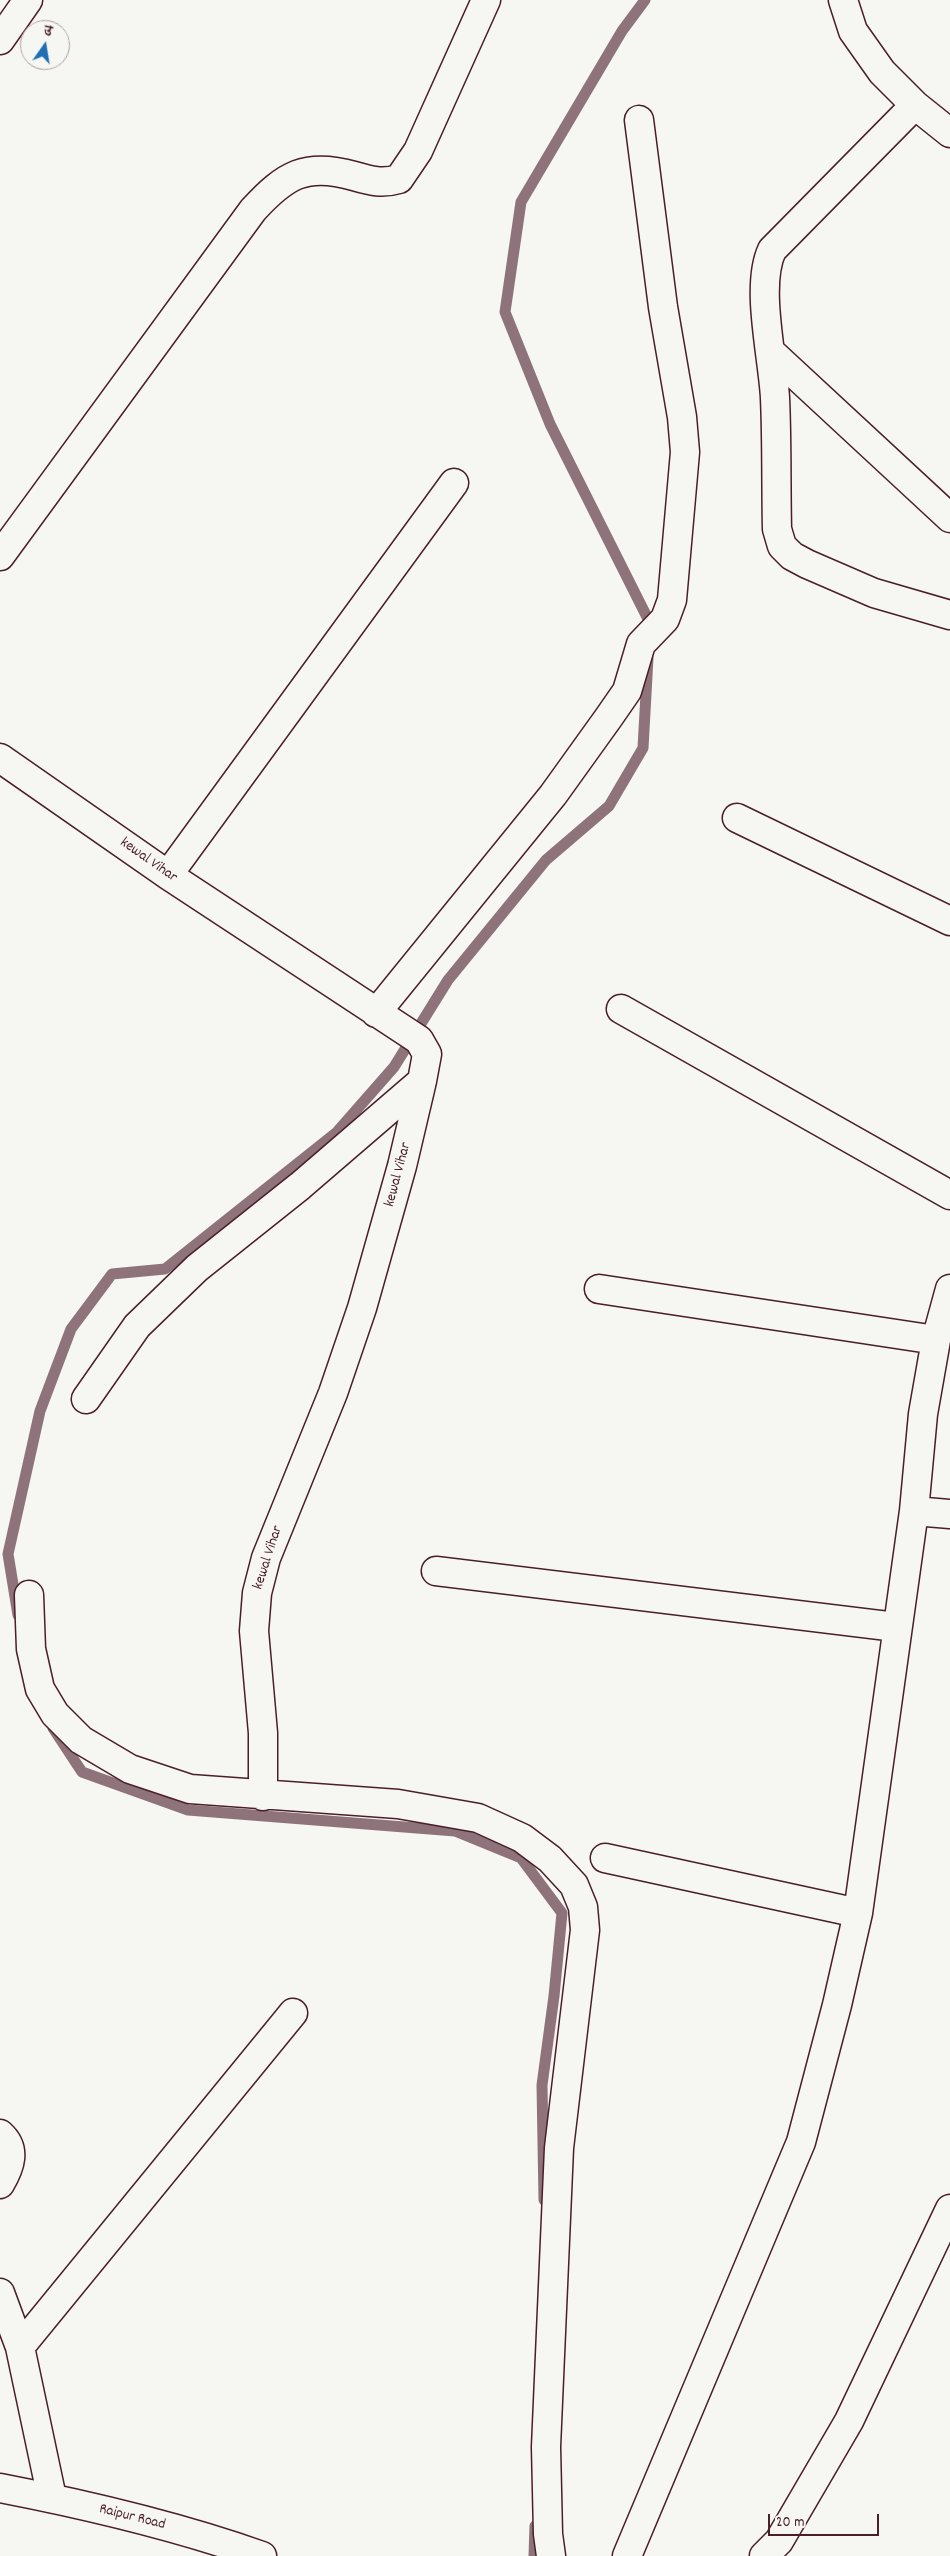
<!DOCTYPE html>
<html>
<head>
<meta charset="utf-8">
<style>
	body { margin:0 }
	#map { position:relative; width:950px; height:2556px; overflow:hidden; background:#f6f6f2; font-family:Dekko,"Playpen Sans Deva",sans-serif }
	canvas { display:block }
	.north { position:absolute; left:20px; top:20px; width:50px; height:50px; box-sizing:border-box; background:#f6f6f2; border:1px solid #b1a0a2; border-radius:50%; rotate:13deg; font-size:14px; font-weight:700; line-height:20px; text-align:center; color:#4a1f2b }
	.north::after { content:''; display:block; margin:auto; width:18px; height:22px; background:#1f6fb2; clip-path:polygon(50% 0,100% 100%,50% 72%,0 100%) }
	.scale { position:absolute; left:768px; top:2514px; width:111px; height:22px; box-sizing:border-box; border:2px solid #4a1f2b; border-top:0; padding-left:6px; font-size:15px; line-height:18px; white-space:nowrap; color:#4a1f2b; -webkit-text-stroke:4px #f6f6f2; paint-order:stroke }
</style>
</head>
<body>
<div id="map">
<canvas width="950" height="2556"></canvas>
<div class="north">उ</div>
<div class="scale">20 m</div>
</div>
<script>
const ctx = document.querySelector('canvas').getContext('2d');
ctx.lineJoin = 'round';
function stroke(path, color, width, dash) { ctx.strokeStyle = color; ctx.lineWidth = width; ctx.lineCap = dash ? 'butt' : 'round'; ctx.setLineDash(dash || []); ctx.stroke(path); }
function write(font, color, halo, rows, align = 'center') {
  ctx.font = font + ' Dekko,sans-serif'; ctx.lineWidth = 5; ctx.setLineDash([]); ctx.textBaseline = 'middle'; ctx.strokeStyle = halo; ctx.fillStyle = color; for (const [text, x, y, turn = 0] of rows) {
    ctx.save(); ctx.translate(x, y); ctx.rotate((+turn || 0) * Math.PI / 180); ctx.textAlign = isNaN(turn) ? turn : align; if (halo) ctx.strokeText(text, 0, 0); ctx.fillText(text, 0, 0); ctx.restore();
  }
}
stroke(new Path2D(`
	M 645,0 L 622,31 L 521,202 L 505,312 L 550,424 L 650,623 L 649,632
	M 18,1615 L 8,1554 L 40,1411 L 71,1329 L 112,1274 L 165,1269 L 337,1132 L 394,1067 L 448,980 L 546,860 L 609,806 L 643,748 L 648,658
	M 53,1728 L 82,1772 L 188,1810 L 455,1831 L 521,1858 L 562,1913 L 554,1996 L 542,2085 L 544,2200
	M 534,2556 L 535,2526`), '#8e747a', 11);
const minor = new Path2D(`
	M 843,0 L 853,31 L 882,72 L 915,105 L 950,133
	M 0,40 L 28,0
	M 915,105 L 772,250 C 755,286 773,357 775,398 C 777,442 776,486 777,529 L 782,546 L 792,556 L 807,564 L 874,593 L 950,615
	M 772,353 L 950,518
	M 0,556 L 253,210 C 285,175 306,162 354,176 C 371,181 382,184 399,179 L 418,151 L 486,0
	M 0,758 L 168,875 L 419,1040 L 427,1054 L 422,1081 L 402,1166 L 362,1308 L 333,1393 L 266,1558 L 257,1593 L 254,1631 L 263,1733 L 263,1796
	M 737,818 L 950,921
	M 168,875 L 454,483
	M 621,1009 L 950,1195
	M 376,1013 L 553,795 L 609,717 L 627,691 L 641,644 L 665,619 L 672,600 L 685,452 L 682,417 L 663,307 L 639,120
	M 599,1289 L 936,1340
	M 86,1399 L 137,1326 L 197,1268 L 300,1186 L 422,1081
	M 914,1511 L 950,1514
	M 436,1571 L 896,1627
	M 29,1595 L 31,1649 L 40,1689 L 55,1714 L 81,1740 L 130,1769 L 190,1789 L 398,1804 L 478,1818 L 522,1838 L 550,1859 L 574,1885 L 583,1907 L 585,1930 L 559,2148 L 546,2447 L 548,2534 L 551,2556
	M 605,1858 L 858,1913
	M 0,2134 C 17,2149 10,2167 0,2184
	M 0,2293 L 20,2347 L 52,2498
	M 20,2347 L 293,2013
	M 627,2556 L 801,2142 L 837,2005 L 858,1913 L 914,1511 L 923,1414 L 936,1340 L 950,1289
	M 764,2556 L 779,2541 L 849,2421 L 950,2209`);
const secondary = new Path2D(`
	M 0,2488 C 88,2505 177,2526 262,2556`);
stroke(minor, '#4a1f2b', 31);
stroke(secondary, '#4a1f2b', 31);
stroke(minor, '#f6f6f2', 28);
stroke(secondary, '#f6f6f2', 28);
write('15px', '#4a1f2b', '#f6f6f2', [
	["kewal Vihar",148,861,35],
	["kewal Vihar",399,1175,-75],
	["kewal Vihar",269,1558,-72],
	["Raipur Road",132,2518,14]
]);
</script>
</body>
</html>
